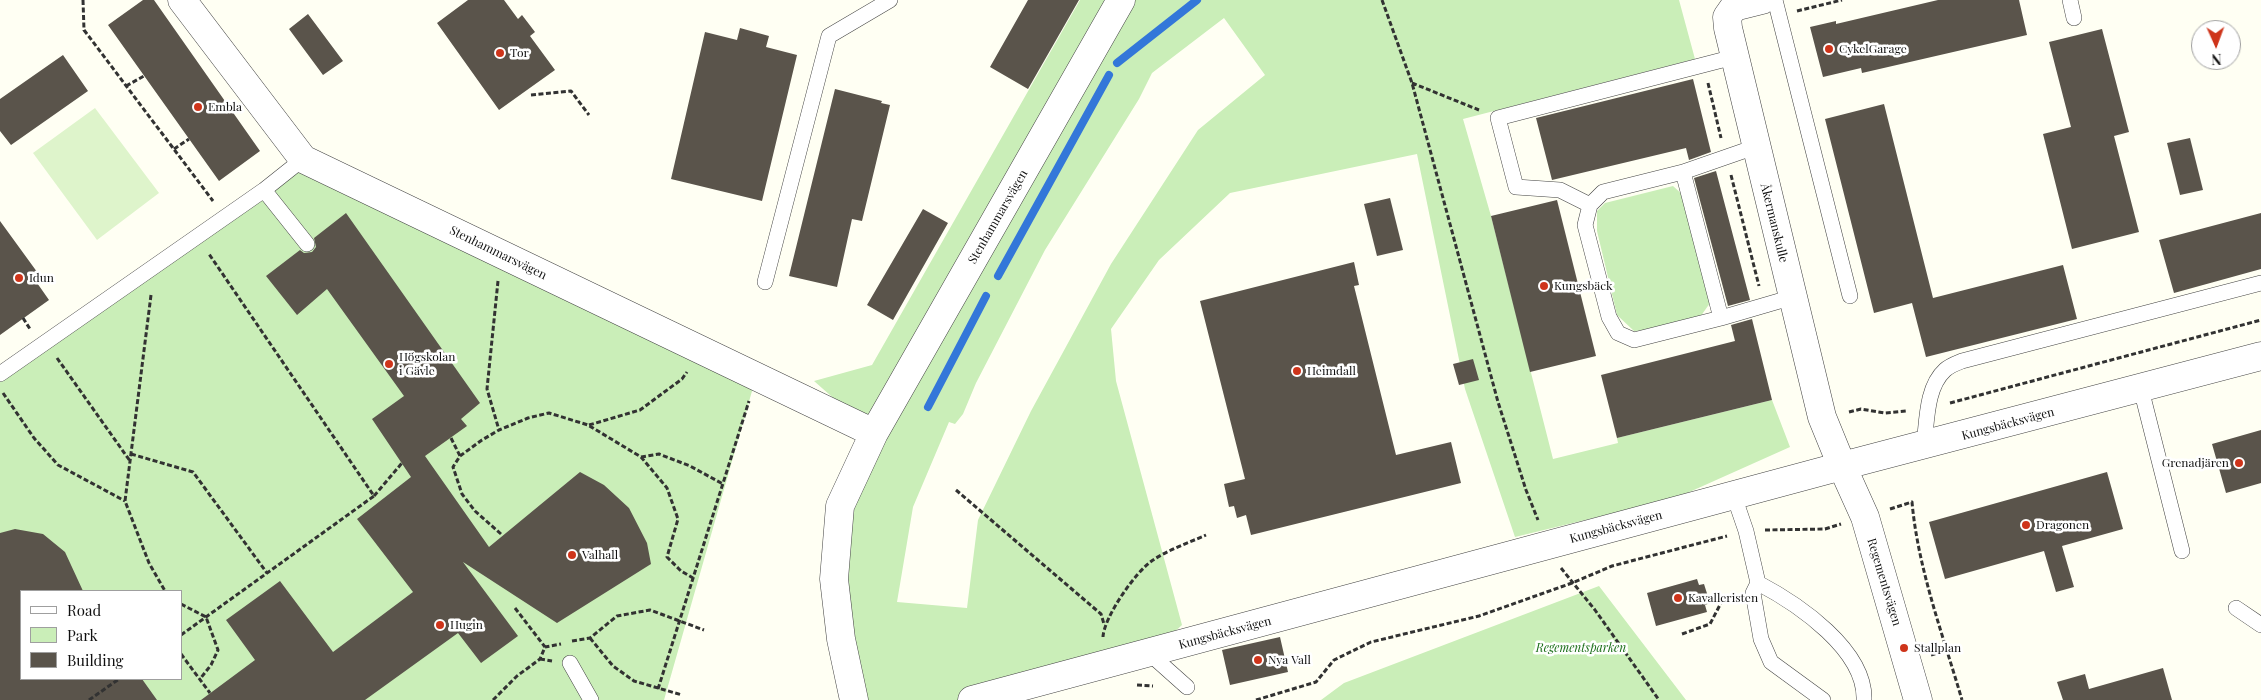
<!DOCTYPE html>
<html>
<head>
<meta charset="utf-8">
<style>
	body { margin:0 }
	#map { position:relative; width:2261px; height:700px; overflow:hidden; background:#fffff3; font-family:"Playfair Display",serif }
	canvas { display:block }
	.legend { position:absolute; left:20px; top:590px; width:162px; height:90px; box-sizing:border-box; background:#fff; border:1px solid #9f9f9f; margin:0; padding:6px 9px; list-style:none; font-size:15px; color:#101010 }
	.legend li { display:flex; align-items:center; gap:10px; height:25px }
	.legend b { width:25px; border:1px solid #9f9f9f }
	.north { position:absolute; left:2191px; top:20px; width:50px; height:50px; box-sizing:border-box; background:#fff; border:1px solid #9f9f9f; border-radius:50%; rotate:178deg; font-size:14px; font-weight:700; line-height:20px; text-align:center; color:#101010 }
	.north::after { content:''; display:block; margin:auto; width:18px; height:22px; background:#ce341a; clip-path:polygon(50% 0,100% 100%,50% 72%,0 100%) }
</style>
</head>
<body>
<div id="map">
<canvas width="2261" height="700"></canvas>
<ul class="legend">
<li><b style="height:6px;background:#fff"></b>Road</li>
<li><b style="height:14px;background:#caeeb8"></b>Park</li>
<li><b style="height:14px;background:#5a544b"></b>Building</li>
</ul>
<div class="north">N</div>
</div>
<script>
const ctx = document.querySelector('canvas').getContext('2d');
ctx.lineJoin = 'round';
function paint(path, color) { ctx.fillStyle = color; ctx.fill(path, 'evenodd'); }
function stroke(path, color, width, dash) { ctx.strokeStyle = color; ctx.lineWidth = width; ctx.lineCap = dash ? 'butt' : 'round'; ctx.setLineDash(dash || []); ctx.stroke(path); }
function write(font, color, halo, rows, align = 'center') {
  ctx.font = font + ' "Playfair Display",serif'; ctx.lineWidth = 5; ctx.setLineDash([]); ctx.textBaseline = 'middle'; ctx.strokeStyle = halo; ctx.fillStyle = color; for (const [text, x, y, turn = 0] of rows) {
    ctx.save(); ctx.translate(x, y); ctx.rotate((+turn || 0) * Math.PI / 180); ctx.textAlign = isNaN(turn) ? turn : align; if (halo) ctx.strokeText(text, 0, 0); ctx.fillText(text, 0, 0); ctx.restore();
  }
}
paint(new Path2D(`
	M 1080,0 L 1679,0 L 1695,59 L 1463,119 L 1491,216 L 1553,459 L 1618,443 L 1617,438 L 1772,400 L 1790,447 L 1676,498 L 1515,537 L 1465,389 L 1417,154 L 1230,193 L 1159,260 L 1111,329 L 1116,381 L 1182,625 L 1150,654 L 961,700 L 854,700 L 834,579 L 873,433 L 814,381 L 872,365 ZM 1224,18 L 1265,75 L 1198,130 L 1111,264 L 1031,411 L 978,520 L 967,608 L 897,602 L 913,507 L 949,422 L 955,424 L 963,414 L 976,383 L 1045,250 L 1139,99 L 1152,73 Z
	M 303,159 L 756,377 L 664,700 L 0,700 L 0,370 ZM 21,591 L 181,591 L 181,679 L 21,679 Z
	M 1673,186 L 1684,196 L 1710,303 L 1698,320 L 1654,330 L 1634,331 L 1617,315 L 1597,231 L 1597,211 L 1605,203 Z
	M 1599,586 L 1686,700 L 1321,700 L 1344,683 Z`), '#caeeb8');
paint(new Path2D(`
	M 95,108 L 159,193 L 97,240 L 33,153 Z`), '#def4cb');
stroke(new Path2D(`
	M 1117,63 L 1197,0
	M 998,276 L 1109,75
	M 928,407 L 986,296`), '#3377d9', 8);
paint(new Path2D(`
	M 143,0 L 154,0 L 260,151 L 219,181 L 108,25 Z
	M 468,0 L 504,0 L 518,19 L 522,15 L 535,32 L 530,36 L 555,70 L 499,110 L 437,23 Z
	M 1028,0 L 1079,0 L 1028,89 L 990,67 Z
	M 1938,0 L 2019,0 L 2027,35 L 1862,73 L 1861,68 L 1823,77 L 1810,27 L 1836,21 L 1836,24 Z
	M 308,14 L 343,61 L 323,75 L 289,29 Z
	M 740,28 L 769,36 L 766,47 L 797,55 L 762,201 L 671,179 L 705,32 L 737,40 Z
	M 2102,29 L 2129,132 L 2114,136 L 2139,232 L 2072,249 L 2043,134 L 2071,127 L 2049,42 Z
	M 63,55 L 88,91 L 11,145 L 0,131 L 0,99 Z
	M 1693,79 L 1711,152 L 1689,160 L 1686,148 L 1552,180 L 1536,118 Z
	M 835,89 L 882,101 L 881,103 L 890,105 L 862,221 L 852,219 L 837,287 L 789,276 Z
	M 1884,104 L 1933,298 L 2063,265 L 2077,319 L 1926,357 L 1912,303 L 1874,313 L 1825,119 Z
	M 2190,138 L 2203,190 L 2180,195 L 2167,143 Z
	M 1716,171 L 1750,300 L 1728,306 L 1694,178 Z
	M 1390,198 L 1403,250 L 1377,256 L 1364,204 Z
	M 1557,200 L 1596,356 L 1530,372 L 1491,216 Z
	M 923,209 L 948,223 L 893,320 L 867,305 Z
	M 346,213 L 480,403 L 461,419 L 467,426 L 425,456 L 489,547 L 580,472 L 604,485 L 629,508 L 647,543 L 651,564 L 557,623 L 463,562 L 518,636 L 481,663 L 458,633 L 365,700 L 201,700 L 255,660 L 226,620 L 280,581 L 333,652 L 413,592 L 357,519 L 411,477 L 372,419 L 404,396 L 327,289 L 297,315 L 266,276 L 300,250 L 304,253 L 312,252 L 316,247 L 314,238 Z
	M 2261,213 L 2261,269 L 2174,293 L 2159,240 Z
	M 0,221 L 40,276 L 35,280 L 49,300 L 0,335 Z
	M 1354,262 L 1359,285 L 1354,286 L 1396,455 L 1451,442 L 1461,483 L 1251,535 L 1246,515 L 1237,518 L 1234,506 L 1229,507 L 1224,484 L 1245,479 L 1200,301 Z
	M 1752,319 L 1772,400 L 1617,438 L 1601,375 L 1735,341 L 1731,325 Z
	M 1473,359 L 1479,380 L 1459,385 L 1453,364 Z
	M 2261,430 L 2261,483 L 2226,493 L 2212,444 Z
	M 2107,472 L 2123,529 L 2062,546 L 2074,587 L 2056,592 L 2044,551 L 1945,579 L 1929,522 Z
	M 15,529 L 43,534 L 65,552 L 83,591 L 21,591 L 21,679 L 142,679 L 157,700 L 0,700 L 0,533 Z
	M 1697,579 L 1699,585 L 1704,584 L 1710,603 L 1705,605 L 1707,612 L 1656,626 L 1647,593 Z
	M 1280,637 L 1288,672 L 1230,685 L 1222,650 Z
	M 2163,668 L 2172,700 L 2063,700 L 2057,682 L 2085,674 L 2089,689 Z`), '#5a544b');
const service = new Path2D(`
	M 1775,0 L 1850,296
	M 2070,0 L 2074,18
	M 1755,147 L 1683,172 L 1721,318 L 1793,297
	M 1683,172 L 1603,192 L 1590,205 L 1585,225 L 1609,317 L 1618,333 L 1634,340 L 1721,318
	M 264,190 L 307,244
	M 1590,205 L 1560,190 L 1516,187 L 1498,118 L 1734,57
	M 765,282 L 829,36 L 890,0
	M 0,374 L 264,190 L 303,159
	M 2141,389 L 2182,551
	M 1924,445 C 1927,422 1926,387 1945,370 C 1949,366 1957,363 1962,361 L 2261,283
	M 1734,496 L 1746,531 L 1758,583 L 1753,593 L 1761,639 L 1771,662 L 1823,700
	M 1758,583 C 1798,604 1866,650 1864,700
	M 2236,608 L 2261,625
	M 1150,654 L 1187,687
	M 570,663 L 591,700`);
const minor = new Path2D(`
	M 182,0 L 303,159 L 874,433
	M 1762,0 L 1734,7 L 1727,17 L 1728,28 L 1822,417 L 1842,466 L 2261,356
	M 854,700 L 841,639 L 834,579 L 840,506 L 874,433 L 1121,0`);
const tertiary = new Path2D(`
	M 972,700 L 1842,466 L 1865,517 L 1918,700`);
stroke(service, '#434343', 16);
stroke(minor, '#434343', 29);
stroke(tertiary, '#434343', 29);
stroke(new Path2D(`
	M 83,0 L 84,30 L 213,201
	M 1382,0 L 1412,83 L 1498,402 L 1526,490 L 1538,520
	M 1797,11 L 1842,0
	M 1412,83 L 1479,110
	M 1708,83 L 1721,138
	M 126,86 L 144,76
	M 531,95 L 571,91 L 589,115
	M 174,149 L 189,139
	M 1731,175 L 1759,286
	M 498,281 L 487,389 L 499,430
	M 151,295 L 125,501 L 149,563 L 165,591
	M 23,318 L 30,329
	M 57,358 L 130,461
	M 3,393 L 34,438 L 58,465 L 125,501
	M 1950,403 L 2261,320
	M 1849,412 L 1861,409 L 1885,413 L 1907,411
	M 589,425 L 640,410 L 682,379 L 687,372
	M 451,438 L 460,456
	M 131,454 L 193,472 L 267,573
	M 641,457 L 659,454 L 690,466 L 723,484
	M 956,490 L 1101,614 L 1104,624
	M 374,496 L 402,463
	M 1890,509 L 1912,502 C 1918,569 1943,635 1962,700
	M 1765,530 L 1825,529 L 1841,524
	M 501,534 L 475,511 L 462,494 L 453,467 L 460,456 L 482,440 L 499,430 L 528,418 L 549,413 L 588,425 L 641,457 L 667,488 L 678,519 L 667,557 L 681,571 L 693,578
	M 1561,568 L 1595,610 L 1659,700
	M 181,604 L 206,617 L 218,650 L 211,665 L 200,679
	M 515,608 L 545,647
	M 1682,634 L 1710,624 L 1722,601 L 1733,597
	M 181,635 L 374,496 L 209,254
	M 1103,637 C 1104,617 1136,571 1153,560 C 1168,550 1188,543 1206,535
	M 590,638 L 613,666 L 634,681 L 682,695
	M 572,641 L 590,638 L 617,616 L 650,610 L 704,630
	M 181,654 L 210,693
	M 1931,655 L 1947,650
	M 540,659 L 552,661
	M 1137,685 L 1153,686
	M 658,689 L 749,401
	M 89,700 L 119,679
	M 493,700 L 517,676 L 540,659 L 545,647 L 561,644
	M 1256,700 L 1316,682 L 1334,660 L 1371,642 L 1479,616 L 1572,583 L 1612,566 L 1727,536`), '#323232', 3, [5, 2.5]);
stroke(service, '#fff', 15);
stroke(minor, '#fff', 28);
stroke(tertiary, '#fff', 28);
for (const [x, y, r, color] of [
	[1829,49,5,"#ce341a"],
	[500,53,5,"#ce341a"],
	[198,107,5,"#ce341a"],
	[19,278,5,"#ce341a"],
	[1544,286,5,"#ce341a"],
	[389,364,5,"#ce341a"],
	[1297,371,5,"#ce341a"],
	[2239,463,5,"#ce341a"],
	[2026,525,5,"#ce341a"],
	[572,555,5,"#ce341a"],
	[1678,598,5,"#ce341a"],
	[440,625,5,"#ce341a"],
	[1904,648,5,"#ce341a"],
	[1258,660,5,"#ce341a"]
]) { const dot = new Path2D(); dot.arc(x, y, r, 0, 2 * Math.PI); ctx.fillStyle = color; ctx.fill(dot); stroke(dot, '#fff', 2); }
write('12px', '#101010', '#fff', [
	["CykelGarage",1839,49],
	["Tor",510,53],
	["Embla",208,107],
	["Idun",29,278],
	["Kungsbäck",1554,286],
	["Högskolan",399,357],
	["i Gävle",399,371],
	["Heimdall",1307,371],
	["Grenadjären",2229,463,"right"],
	["Dragonen",2036,525],
	["Valhall",582,555],
	["Kavalleristen",1688,598],
	["Hugin",450,625],
	["Stallplan",1914,648],
	["Nya Vall",1268,660]
], 'left');
write('12px', '#101010', '#fff', [
	["Stenhammarsvägen",998,217,-60],
	["Åkermanskulle",1774,223,76],
	["Stenhammarsvägen",498,253,26],
	["Kungsbäcksvägen",2008,424,-15],
	["Kungsbäcksvägen",1616,527,-15],
	["Regementsvägen",1884,582,73],
	["Kungsbäcksvägen",1225,633,-15]
]);
write('italic 12px', '#1b6f19', '#fff', [
	["Regementsparken",1581,648]
]);
</script>
</body>
</html>
